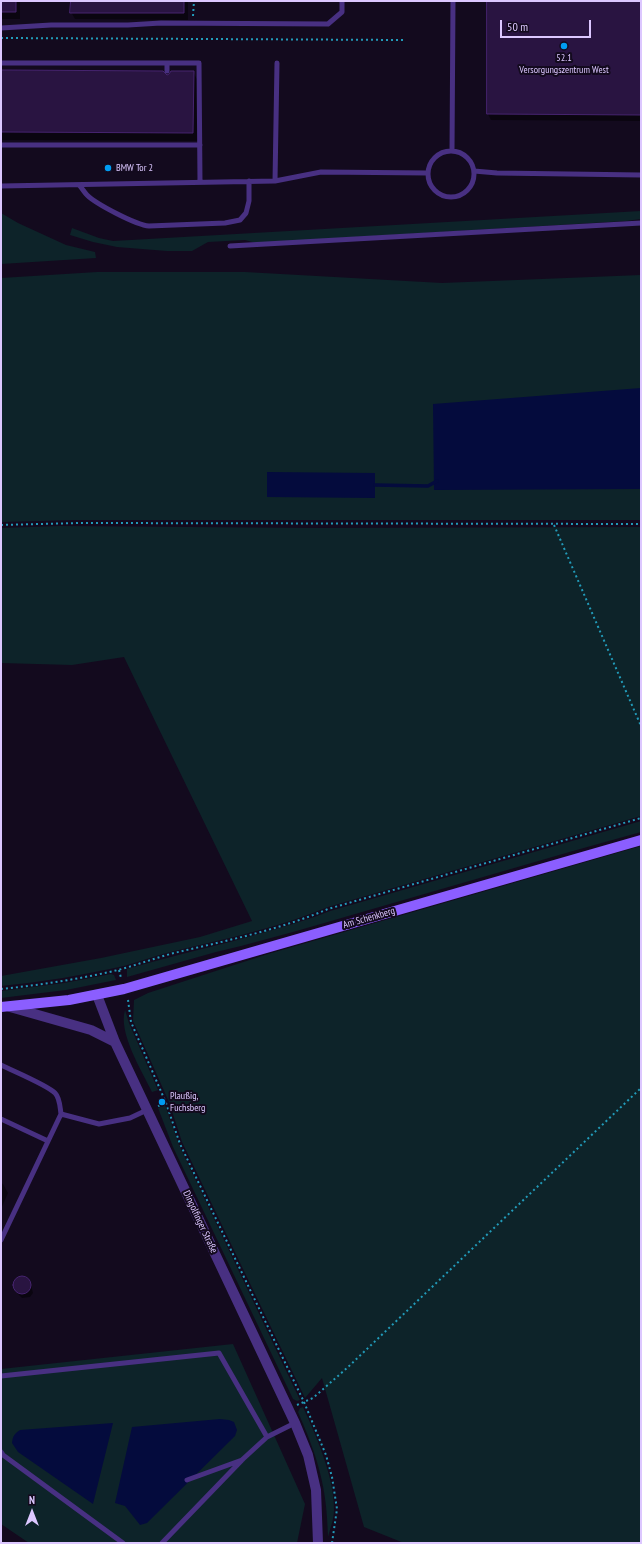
<!DOCTYPE html>
<html>
<head>
<meta charset="utf-8">
<style>
	body { margin:0 }
	#map { position:relative; width:642px; height:1544px; overflow:hidden; background:#130a1e; font-family:"PT Sans Narrow",sans-serif }
	canvas { display:block }
	.frame { position:absolute; inset:0; border:2px solid #dcc7ff; pointer-events:none }
	.north { position:absolute; left:12px; top:1492px; width:40px; height:40px; -webkit-text-stroke:3px #130a1e; paint-order:stroke; rotate:0deg; font-size:11px; font-weight:700; line-height:16px; text-align:center; color:#dcc7ff }
	.north::after { content:''; display:block; margin:auto; width:14px; height:18px; background:#dcc7ff; clip-path:polygon(50% 0,100% 100%,50% 72%,0 100%) }
	.scale { position:absolute; left:500px; top:20px; width:91px; height:18px; box-sizing:border-box; border:2px solid #dcc7ff; border-top:0; padding-left:5px; font-size:12px; line-height:14px; white-space:nowrap; color:#dcc7ff; -webkit-text-stroke:3px #130a1e; paint-order:stroke }
</style>
</head>
<body>
<div id="map">
<canvas width="642" height="1544"></canvas>
<div class="frame"></div>
<div class="north">N</div>
<div class="scale">50 m</div>
</div>
<script>
const ctx = document.querySelector('canvas').getContext('2d');
ctx.lineJoin = 'round';
function paint(path, color) { ctx.fillStyle = color; ctx.fill(path, 'evenodd'); }
function stroke(path, color, width, dash) { ctx.strokeStyle = color; ctx.lineWidth = width; ctx.lineCap = dash ? 'butt' : 'round'; ctx.setLineDash(dash || []); ctx.stroke(path); }
function write(font, color, halo, rows, align = 'center') {
  ctx.font = font + ' "PT Sans Narrow",sans-serif'; ctx.lineWidth = 4; ctx.setLineDash([]); ctx.textBaseline = 'middle'; ctx.strokeStyle = halo; ctx.fillStyle = color; for (const [text, x, y, turn = 0] of rows) {
    ctx.save(); ctx.translate(x, y); ctx.rotate((+turn || 0) * Math.PI / 180); ctx.textAlign = isNaN(turn) ? turn : align; if (halo) ctx.strokeText(text, 0, 0); ctx.fillText(text, 0, 0); ctx.restore();
  }
}
paint(new Path2D(`
	M 641,211 L 641,219 L 626,221 L 256,243 L 245,240 L 208,242 L 192,251 L 167,251 L 117,247 L 93,242 L 70,235 L 72,228 L 99,238 L 113,241 Z
	M 1,213 L 18,223 L 66,245 L 95,252 L 96,258 L 1,264 Z
	M 97,272 L 245,272 L 442,283 L 641,275 L 641,520 L 78,520 L 1,522 L 1,278 ZM 267,473 L 375,473 L 375,497 L 267,497 Z
	M 60,526 L 317,528 L 641,527 L 641,816 L 328,907 C 281,927 229,938 179,950 C 160,954 142,961 124,966 C 83,975 43,982 1,986 L 1,976 L 101,958 L 200,937 L 252,921 L 124,657 L 72,665 L 1,663 L 1,528 Z
	M 641,821 L 641,832 L 573,851 L 293,932 L 241,946 L 216,952 L 127,977 L 127,969 C 174,955 222,945 269,931 C 290,925 310,919 330,911 Z
	M 641,846 L 641,1543 L 404,1543 L 364,1527 L 322,1378 L 305,1398 L 182,1142 L 169,1102 L 133,1021 L 134,1000 L 148,993 L 268,954 Z
	M 111,974 L 114,975 L 116,980 L 66,990 L 1,998 L 1,991 L 64,983 Z
	M 125,1010 L 129,1023 L 158,1090 L 152,1092 C 142,1071 118,1033 125,1010 Z
	M 165,1105 L 179,1145 L 300,1400 L 297,1401 L 293,1399 L 173,1147 L 158,1108 Z
	M 233,1344 L 305,1504 L 297,1543 L 29,1543 L 1,1524 L 1,1369 Z
	M 303,1407 C 316,1435 335,1479 334,1510 C 334,1519 330,1529 328,1537 C 327,1487 318,1458 298,1412 L 300,1408 Z`), '#0d2329');
paint(new Path2D(`
	M 641,388 L 641,489 L 434,490 L 433,404 Z
	M 267,472 L 375,473 L 375,498 L 267,497 Z
	M 220,1419 L 229,1420 L 234,1422 L 237,1430 L 235,1436 L 147,1523 L 140,1525 L 125,1506 L 115,1503 L 132,1427 Z
	M 113,1423 L 93,1504 L 18,1452 L 12,1443 C 13,1436 14,1434 20,1430 Z`), '#040b3d');
paint(new Path2D(`
	M 1,1 L 20,1 L 20,19 L 1,19 Z
	M 72,1 L 188,1 L 188,20 L 75,19 L 71,12 Z
	M 488,1 L 641,1 L 641,121 L 491,120 L 488,114 Z
	M 1,71 L 166,76 L 193,72 L 198,81 L 198,141 L 1,140 Z
	M 1,1183 L 3,1184 L 8,1193 L 1,1209 Z
	M 24,1278 L 29,1281 L 31,1285 L 33,1293 L 30,1297 L 22,1298 L 18,1294 L 14,1284 L 17,1280 Z`), '#0007');
stroke(new Path2D(`
	M 375,485 L 428,486 L 437,481`), '#040b3d', 3.5);
const building = new Path2D(`
	M 1,1 L 16,1 L 16,12 L 1,12 Z
	M 71,1 L 184,1 L 184,13 L 70,13 Z
	M 487,1 L 641,1 L 641,115 L 487,114 Z
	M 1,70 L 163,71 L 167,75 L 169,74 L 171,71 L 194,71 L 193,133 L 1,132 Z
	M13 1285a9 9 0 1 1 18 0a9 9 0 1 1-18 0Z`);
paint(building, '#291441');
stroke(building, '#46246f', 1);
stroke(new Path2D(`
	M 193,16 L 194,1
	M 1,38 L 406,40
	M 1,525 L 79,523 L 641,524
	M 554,525 L 641,726
	M 119,970 L 121,978
	M 1,989 C 40,985 80,979 118,970 C 137,965 155,958 174,953 C 225,941 279,930 328,909 L 641,818
	M 128,1000 L 131,1022 L 166,1103 L 180,1144 L 304,1402 L 326,1455 L 332,1477 L 337,1509 L 332,1543
	M 158,1106 L 166,1103
	M 297,1405 L 313,1398 L 347,1368 L 641,1088`), '#229bb9', 2, [2, 3]);
stroke(new Path2D(`
	M 1,28 L 51,25 L 128,25 L 161,23 L 328,24 L 342,12 L 342,1
	M 1,63 L 199,63 L 200,182
	M 167,63 L 167,71
	M 1,145 L 200,145
	M428 174a23 23 0 1 1 46 0a23 23 0 1 1-46 0Z
	M 452,151 L 453,1
	M 474,171 L 497,173 L 641,175
	M 275,181 L 277,63
	M 79,185 C 82,188 84,192 87,195 C 96,204 136,225 149,226 L 225,223 L 240,220 L 246,213 L 249,201 L 249,181
	M 1,186 L 275,181 L 321,172 L 428,173
	M 230,246 L 641,223
	M 1,1065 C 13,1071 47,1085 55,1093 C 60,1098 60,1107 61,1114 L 1,1240
	M 61,1114 L 99,1124 L 130,1118 L 147,1110
	M 1,1119 L 48,1141
	M 1,1376 L 219,1353 L 267,1437
	M 1,1452 L 3,1455 L 123,1543
	M 187,1480 L 242,1460
	M 162,1543 L 243,1459 L 267,1437 L 295,1423`), '#483082', 5);
stroke(new Path2D(`
	M 97,995 L 115,1042 L 295,1423 L 308,1455 L 316,1490 L 318,1543
	M 10,1007 L 91,1030 L 115,1042`), '#483082', 10);
stroke(new Path2D(`
	M 1,1007 L 69,1000 L 124,989 L 641,840`), '#8b5eff', 10);
for (const [x, y, r, color] of [
	[564,46,4,"#009cf2"],
	[108,168,4,"#009cf2"],
	[162,1102,4,"#009cf2"]
]) { const dot = new Path2D(); dot.arc(x, y, r, 0, 2 * Math.PI); ctx.fillStyle = color; ctx.fill(dot); stroke(dot, '#130a1e', 1.5); }
write('10px', '#dcc7ff', '#130a1e', [
	["52.1",564,58,"center"],
	["Versorgungszentrum West",564,70,"center"],
	["BMW Tor 2",116,168],
	["Plaußig,",170,1096],
	["Fuchsberg",170,1108]
], 'left');
write('10px', '#dcc7ff', '#130a1e', [
	["Am Schenkberg",369,918,-16],
	["Dingolfinger Straße",200,1222,65]
]);
</script>
</body>
</html>
